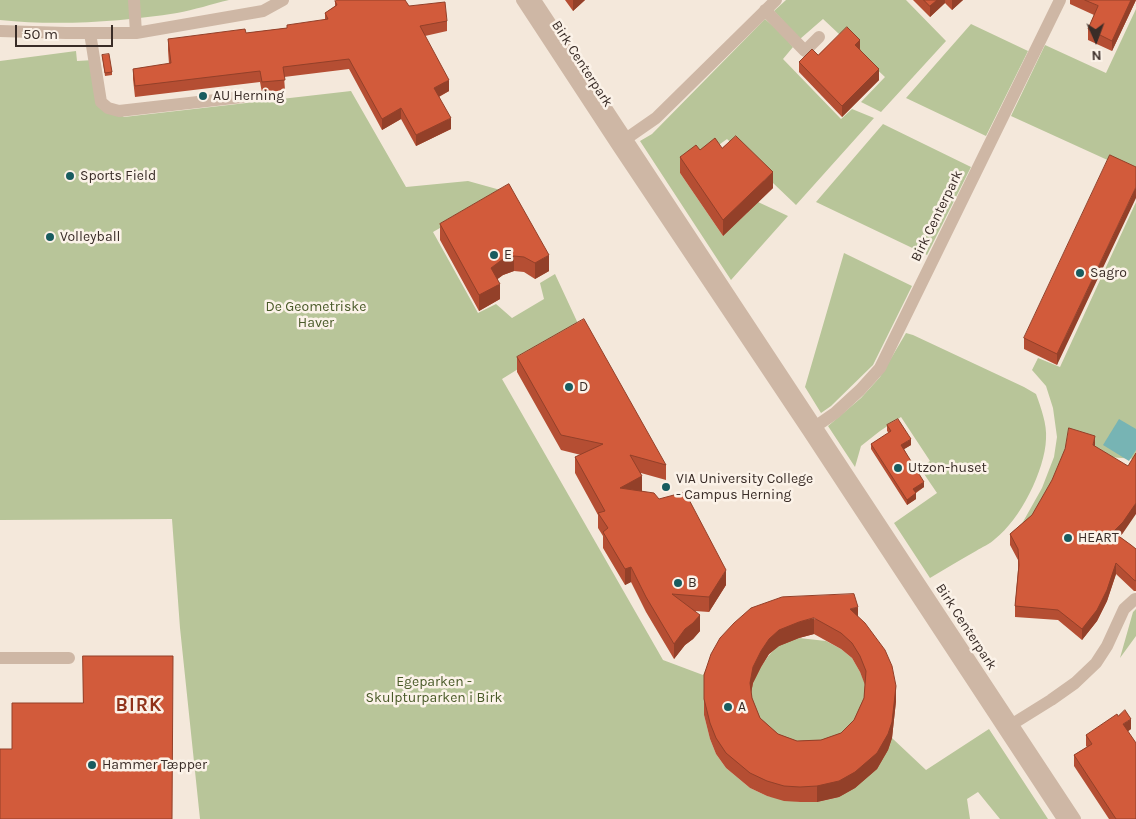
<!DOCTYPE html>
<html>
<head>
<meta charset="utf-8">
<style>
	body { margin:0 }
	#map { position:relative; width:1136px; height:819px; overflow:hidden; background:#f4e8db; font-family:Karla,sans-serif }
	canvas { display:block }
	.north { position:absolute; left:1071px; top:15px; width:50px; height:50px; -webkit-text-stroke:4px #fbf2e8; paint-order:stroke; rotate:178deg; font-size:14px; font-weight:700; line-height:20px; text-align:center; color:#392c27 }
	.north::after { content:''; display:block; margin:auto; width:18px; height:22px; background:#392c27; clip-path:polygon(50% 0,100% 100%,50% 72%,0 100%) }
	.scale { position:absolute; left:15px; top:25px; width:98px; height:22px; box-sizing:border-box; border:2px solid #392c27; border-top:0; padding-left:6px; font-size:15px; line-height:18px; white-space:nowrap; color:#392c27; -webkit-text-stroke:4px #fbf2e8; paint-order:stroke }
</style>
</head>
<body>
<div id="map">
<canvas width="1136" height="819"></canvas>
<div class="north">N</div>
<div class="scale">50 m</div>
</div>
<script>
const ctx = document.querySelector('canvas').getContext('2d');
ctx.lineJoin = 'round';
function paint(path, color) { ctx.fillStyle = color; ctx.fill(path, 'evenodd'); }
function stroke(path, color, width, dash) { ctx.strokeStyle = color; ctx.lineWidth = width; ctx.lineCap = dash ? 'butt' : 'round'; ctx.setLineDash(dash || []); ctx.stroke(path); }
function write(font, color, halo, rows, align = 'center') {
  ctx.font = font + ' Karla,sans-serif'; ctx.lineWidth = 5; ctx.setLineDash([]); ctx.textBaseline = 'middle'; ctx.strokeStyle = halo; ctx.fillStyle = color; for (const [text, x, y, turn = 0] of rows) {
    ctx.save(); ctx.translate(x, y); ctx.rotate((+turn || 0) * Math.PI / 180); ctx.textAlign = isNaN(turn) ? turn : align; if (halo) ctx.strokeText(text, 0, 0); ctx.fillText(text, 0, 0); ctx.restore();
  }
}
paint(new Path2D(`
	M 0,0 L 229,0 C 212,4 194,10 177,13 C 120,22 57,26 0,20 Z
	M 786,0 L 906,0 L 946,41 L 881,112 L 861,102 L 885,77 L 823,19 L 800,39 L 774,11 Z
	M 1136,9 L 1136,173 L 1011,116 L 1045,45 L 1106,73 Z
	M 765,19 L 781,33 L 793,47 L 783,59 L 841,119 L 852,109 L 874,118 L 796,205 L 727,139 L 680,173 L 723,236 L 758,202 L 788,216 L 731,280 L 640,141 L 652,134 Z
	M 971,24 L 1028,51 L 986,136 L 906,98 Z
	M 76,51 L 77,61 L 94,60 L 101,102 L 124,117 L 351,91 L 406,187 L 468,181 L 504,191 L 433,232 L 478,313 L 496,304 L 512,318 L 544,299 L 540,283 L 555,274 L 581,330 L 502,379 L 663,660 L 703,675 L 719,643 L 704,691 L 704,715 L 710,739 L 716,754 L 726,768 L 750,788 L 767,796 L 800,802 L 817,802 L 839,797 L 892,738 L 926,770 L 989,729 L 1048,819 L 1000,819 L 978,792 L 967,799 L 970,819 L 200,819 L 180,628 L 172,519 L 0,520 L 0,61 Z
	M 883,124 L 971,167 L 927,255 L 816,202 Z
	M 1136,202 L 1136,459 L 1093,456 L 1052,491 L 1010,545 L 1042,488 L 1054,457 L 1057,437 L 1053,408 L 1046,386 L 1032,370 L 1038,358 L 1060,367 Z
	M 844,253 L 912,286 L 873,365 L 831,406 L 821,413 L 805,387 Z
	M 906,333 L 913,335 L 1024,387 L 1036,394 C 1041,408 1047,424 1046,439 C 1045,470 1020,520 995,539 C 990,544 982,547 976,551 C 960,560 945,569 930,578 L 894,523 L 937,493 L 920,468 L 930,461 L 901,417 L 880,431 L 861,446 L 855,467 L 828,426 L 861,398 L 880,377 Z
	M 1136,609 L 1136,636 L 1120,658 L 1133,612 Z
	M 799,638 L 826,641 L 841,649 L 852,658 L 860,672 L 866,686 L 864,714 L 821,756 L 760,733 C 758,724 751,707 750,699 C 749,683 767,653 780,645 C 786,642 793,640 799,638 Z`), '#b8c599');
paint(new Path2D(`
	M 1119,419 L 1136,429 L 1136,450 L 1129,461 L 1103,445 Z`), '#77b4b4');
stroke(new Path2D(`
	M 134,0 L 136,33
	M 522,0 L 617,145 L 808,431 L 1063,819
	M 535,0 L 1075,819
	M 765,10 L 805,51 L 819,37
	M 0,31 L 66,33 L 136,33 L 263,11 L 283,0
	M 90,33 L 101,102 L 108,108 L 119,111 L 242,97
	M 620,143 L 656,118 L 776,0
	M 809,431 L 835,413 L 860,390 L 880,368 L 1060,0
	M 0,658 L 69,658
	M 1006,728 L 1051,700 L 1075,683 L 1096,663 L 1107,646 L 1124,609 L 1135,599`), '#ceb7a5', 12);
paint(new Path2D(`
	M 565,0 L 585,0 L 573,11 Z
	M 913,0 L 963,0 L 952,10 L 945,3 L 930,17 Z
	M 1070,0 L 1136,0 L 1112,51 L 1088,40 L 1088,29 L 1094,15 L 1070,4 Z
	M 335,1 L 409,6 L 447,21 L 447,31 L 425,36 L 449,91 L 439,97 L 451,129 L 416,146 L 401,119 L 382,130 L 349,69 L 284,77 L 285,90 L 262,93 L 260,82 L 135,97 L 133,79 L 133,69 L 169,64 L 168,50 L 168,39 L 246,33 L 287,28 L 325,20 L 325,13 L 335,6 Z
	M 860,49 L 879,80 L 842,117 L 799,72 L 799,62 L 818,55 Z
	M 102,55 L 112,72 L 112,75 L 105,76 Z
	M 722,148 L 773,188 L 723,236 L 680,173 L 680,157 Z
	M 1110,155 L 1057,365 L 1024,349 L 1024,338 Z
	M 509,184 L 549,271 L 535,279 L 524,272 L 514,271 L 503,275 L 497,279 L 500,299 L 479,311 L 440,240 L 440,224 Z
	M 517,357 L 666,465 L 666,480 L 641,473 L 642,491 L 726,585 L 709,612 L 695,611 L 700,631 L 693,639 L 685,645 L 674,659 L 646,612 L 631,582 L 625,585 L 603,548 L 603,536 L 598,528 L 598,515 L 575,473 L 575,457 L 581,455 L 561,450 L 517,372 Z
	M 887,425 L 911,445 L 904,449 L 924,487 L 916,493 L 916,499 L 907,505 L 871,449 L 871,444 L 889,433 L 887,431 Z
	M 1095,447 L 1123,533 L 1119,536 L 1136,549 L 1136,591 L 1134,591 L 1116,574 L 1107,601 L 1097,621 L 1082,640 L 1058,620 L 1015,617 L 1015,606 L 1018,570 L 1018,560 L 1010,545 L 1010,534 L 1032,515 Z
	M 858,617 L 896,701 L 892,738 L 888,750 L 877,769 L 855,788 L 839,797 L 817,802 L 800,802 L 784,801 L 767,796 L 750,788 L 726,768 L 716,754 L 710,739 L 704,715 L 704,675 L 734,623 ZM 814,634 L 841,649 L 852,658 L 860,672 L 865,685 L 864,698 L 854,720 L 841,733 L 821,740 L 797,741 L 778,734 L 760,718 L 752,698 L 751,693 L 753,683 L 761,667 L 769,654 L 779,646 L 799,638 Z
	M 1131,729 L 1128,731 L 1136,819 L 1109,819 L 1074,766 L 1074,755 L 1087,747 L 1086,746 L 1086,735 Z`), '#b54e33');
paint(new Path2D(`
	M 573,0 L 585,0 L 573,11 Z
	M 937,0 L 945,0 L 945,3 L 930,17 L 930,6 Z
	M 952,0 L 963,0 L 952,10 Z
	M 1131,0 L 1136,0 L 1112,51 L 1112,41 Z
	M 860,40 L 860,51 L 855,45 Z
	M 879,69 L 879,80 L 842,117 L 842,106 Z
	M 449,80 L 449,91 L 434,99 L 434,88 Z
	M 401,108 L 401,119 L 382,130 L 382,119 Z
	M 451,118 L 451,129 L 416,146 L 416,135 Z
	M 773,172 L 773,188 L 723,236 L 723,220 Z
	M 1136,187 L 1136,198 L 1057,365 L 1057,354 Z
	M 549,255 L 549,271 L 535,279 L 535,263 Z
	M 514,256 L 514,271 L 503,275 L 491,284 L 491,268 L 503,259 Z
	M 500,284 L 500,299 L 479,311 L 479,295 Z
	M 1095,436 L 1095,447 L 1093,445 Z
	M 911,439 L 911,445 L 901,451 L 901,445 Z
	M 642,476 L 642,491 L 620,488 Z
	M 924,482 L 924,487 L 913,494 L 913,489 Z
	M 916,493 L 916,499 L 907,505 L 907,500 Z
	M 1136,503 L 1136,514 L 1123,533 L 1113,543 L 1113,532 Z
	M 1116,563 L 1116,574 L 1107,601 L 1097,621 L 1082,640 L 1082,629 Z
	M 631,567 L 631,582 L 625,585 L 625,569 Z
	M 726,570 L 726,585 L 709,612 L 709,597 Z
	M 858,607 L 858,623 L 850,609 Z
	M 700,615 L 700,631 L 693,639 L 685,645 L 674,659 L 674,644 L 685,629 Z
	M 814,618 L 814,634 L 799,638 L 779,646 L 769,654 L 761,667 L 753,683 L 750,698 L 750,683 L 753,667 L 761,651 L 769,639 L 779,630 L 799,622 Z
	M 896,686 L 896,701 L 892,738 L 888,750 L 877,769 L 855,788 L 839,797 L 817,802 L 817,786 Z
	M 1131,719 L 1131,729 L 1123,735 L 1123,724 Z`), '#934029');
const building = new Path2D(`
	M 336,0 L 405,0 L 409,6 L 445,2 L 447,21 L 420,26 L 449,80 L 434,88 L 451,118 L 416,135 L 401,108 L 382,119 L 349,59 L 283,67 L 285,80 L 262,82 L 260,71 L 135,86 L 133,69 L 171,63 L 168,39 L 245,29 L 246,33 L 287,28 L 287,25 L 328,19 L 325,13 L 337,5 L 335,1 Z
	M 924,0 L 937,0 L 930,6 Z
	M 1085,0 L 1131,0 L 1112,41 L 1088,29 L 1098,6 Z
	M 847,27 L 860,40 L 855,45 L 879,69 L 842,106 L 799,62 L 812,49 L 818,55 Z
	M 109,54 L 112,72 L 105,73 L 102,55 Z
	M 736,136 L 773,172 L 723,220 L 680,157 L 696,145 L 700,150 L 715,138 L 722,148 Z
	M 1110,155 L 1136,167 L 1136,187 L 1057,354 L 1024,338 Z
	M 509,184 L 549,255 L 535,263 L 524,257 L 514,256 L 503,259 L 491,268 L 500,284 L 479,295 L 440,224 Z
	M 584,319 L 666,465 L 630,455 L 642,476 L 620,488 L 654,493 L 659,499 L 685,492 L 726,570 L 709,597 L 672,594 L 700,615 L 693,623 L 685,629 L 674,644 L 646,597 L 631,567 L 625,569 L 603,532 L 608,528 L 598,513 L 605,511 L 575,457 L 603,444 L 561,435 L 517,357 Z
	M 898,419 L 911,439 L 901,445 L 924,482 L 913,489 L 916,493 L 907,500 L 871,444 L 891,431 L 887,425 Z
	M 1069,428 L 1095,436 L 1093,445 L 1128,466 L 1136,453 L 1136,503 L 1123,522 L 1113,532 L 1131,545 L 1136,549 L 1136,581 L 1134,580 L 1116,563 L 1107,590 L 1097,610 L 1082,629 L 1058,610 L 1015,606 L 1019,565 L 1018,549 L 1010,534 L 1032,515 L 1052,480 L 1065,449 Z
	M 854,594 L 858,607 L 850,609 L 865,623 L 885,650 L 892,666 L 896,686 L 892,722 L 888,734 L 877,753 L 855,772 L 839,781 L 817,786 L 800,787 L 784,786 L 767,781 L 750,773 L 726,753 L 716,738 L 710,723 L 704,699 L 704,675 L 711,654 L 720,638 L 734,623 L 751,608 L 782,597 ZM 814,618 L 841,633 L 852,643 L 860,656 L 866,671 L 864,698 L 854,720 L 841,733 L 821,740 L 797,741 L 778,734 L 760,718 L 752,698 L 750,683 L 753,667 L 761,651 L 769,639 L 779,630 L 799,622 Z
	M 83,656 L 173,656 L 172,819 L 0,819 L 0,749 L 12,749 L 12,703 L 83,703 Z
	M 1125,710 L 1131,719 L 1123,724 L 1136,743 L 1136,819 L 1116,819 L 1074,755 L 1092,744 L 1086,735 L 1117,714 L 1118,716 Z`);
paint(building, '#d25b3b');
stroke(building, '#934029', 1);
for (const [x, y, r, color] of [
	[203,96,5,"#185c5f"],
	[70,176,5,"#185c5f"],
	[50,237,5,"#185c5f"],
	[494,255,5,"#185c5f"],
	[1080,273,5,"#185c5f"],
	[569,387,5,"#185c5f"],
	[898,468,5,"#185c5f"],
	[666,487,5,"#185c5f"],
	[1068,538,5,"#185c5f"],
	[678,583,5,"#185c5f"],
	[728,707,5,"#185c5f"],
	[92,765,5,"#185c5f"]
]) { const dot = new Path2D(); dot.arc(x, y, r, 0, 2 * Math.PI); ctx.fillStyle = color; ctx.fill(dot); stroke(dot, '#fbf2e8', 2); }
write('14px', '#392c27', '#fbf2e8', [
	["Birk Centerpark",582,64,57],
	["Birk Centerpark",937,216,-64],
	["Birk Centerpark",966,627,57]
]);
write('14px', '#392c27', '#fbf2e8', [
	["AU Herning",213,96],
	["Sports Field",80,176],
	["Volleyball",60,237],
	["E",504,255],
	["Sagro",1090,273],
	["D",579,387],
	["Utzon-huset",908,468],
	["VIA University College",676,479],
	["- Campus Herning",676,495],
	["HEART",1078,538],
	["B",688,583],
	["A",738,707],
	["Hammer Tæpper",102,765]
], 'left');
write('14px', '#495a28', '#fbf2e8', [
	["De Geometriske",316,307],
	["Haver",316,323],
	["Egeparken -",434,682],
	["Skulpturparken i Birk",434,698]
]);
ctx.letterSpacing = '1px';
write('bold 19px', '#903118', '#fbf2e8', [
	["BIRK",139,706]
]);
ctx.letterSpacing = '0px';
</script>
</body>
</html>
